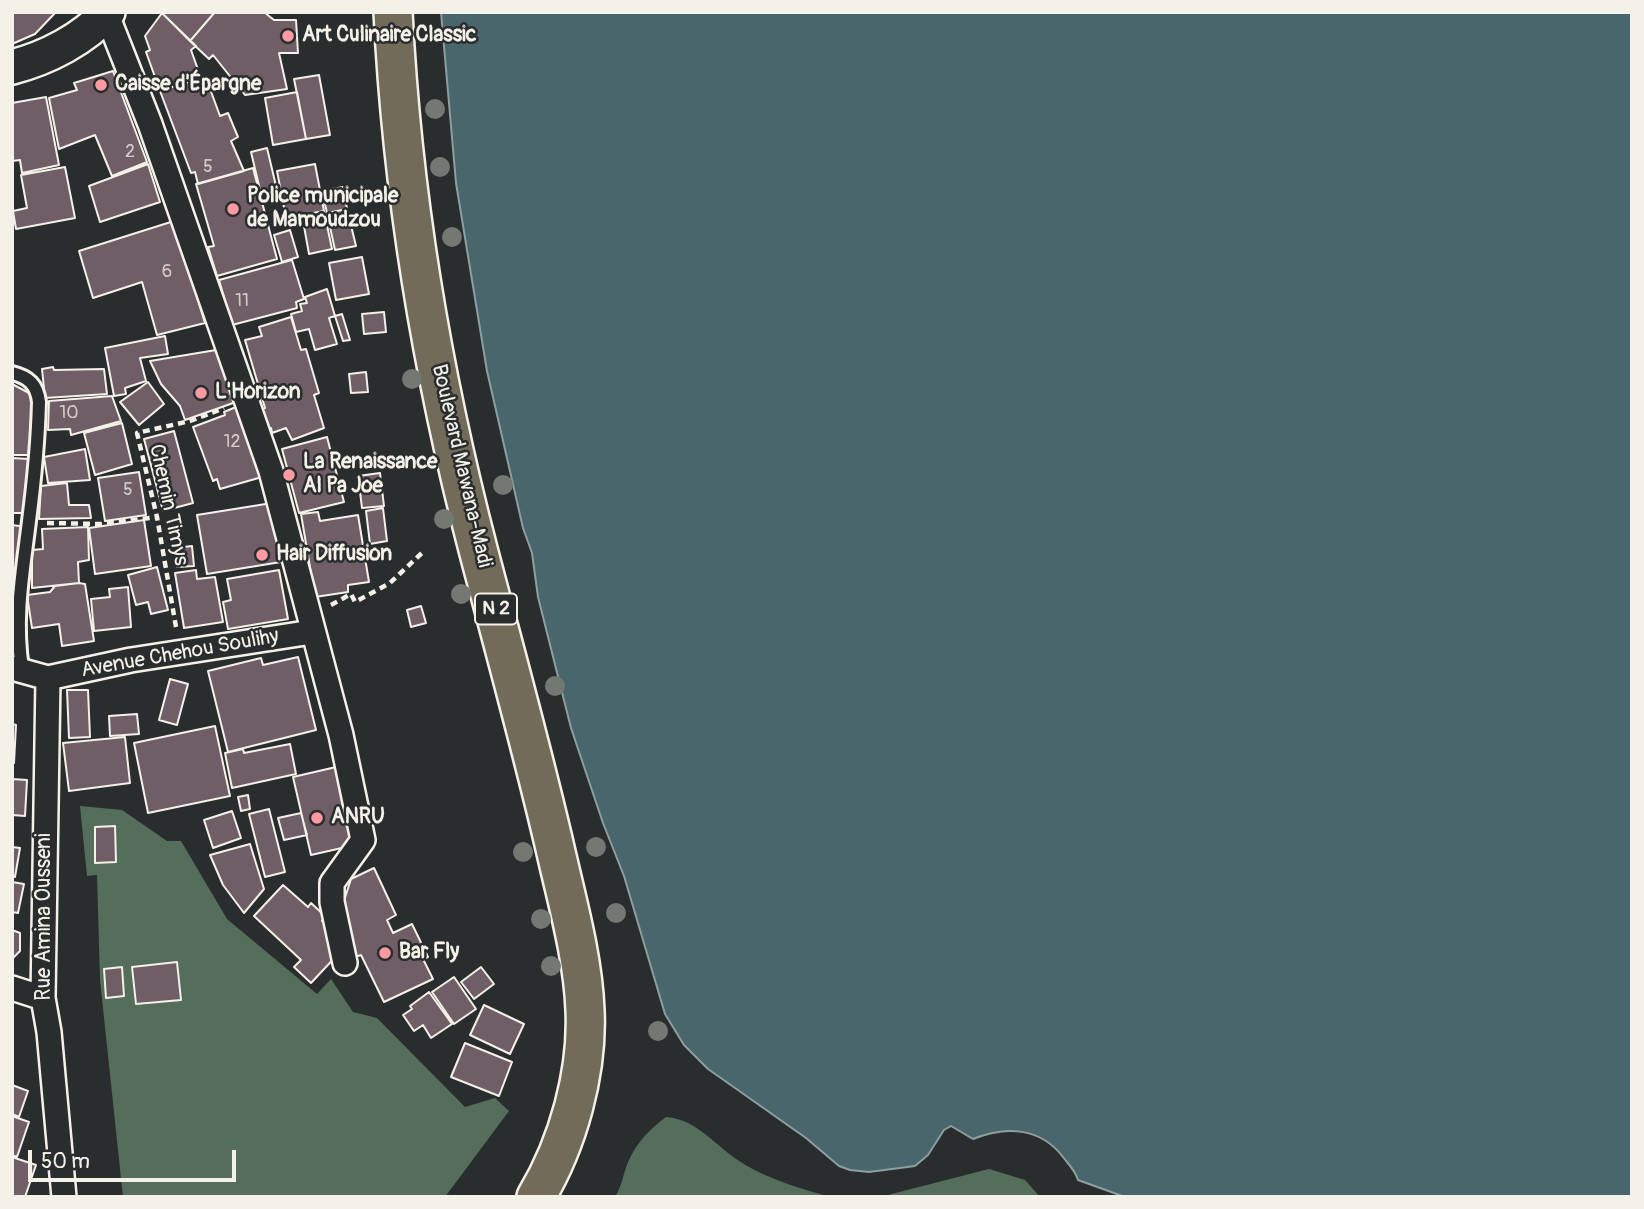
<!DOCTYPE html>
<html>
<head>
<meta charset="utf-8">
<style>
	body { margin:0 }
	#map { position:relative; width:1644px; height:1209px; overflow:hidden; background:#2a2d2e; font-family:Pangolin,sans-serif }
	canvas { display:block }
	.frame { position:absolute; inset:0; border:14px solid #f4f1e8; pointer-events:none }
	.scale { position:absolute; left:28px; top:1150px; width:208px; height:32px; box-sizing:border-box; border:4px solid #f4f1e8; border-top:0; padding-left:9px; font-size:21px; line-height:24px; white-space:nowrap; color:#f4f1e8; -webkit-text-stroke:5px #2a2d2e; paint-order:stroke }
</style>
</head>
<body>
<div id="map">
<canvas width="1644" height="1209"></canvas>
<div class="frame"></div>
<div class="scale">50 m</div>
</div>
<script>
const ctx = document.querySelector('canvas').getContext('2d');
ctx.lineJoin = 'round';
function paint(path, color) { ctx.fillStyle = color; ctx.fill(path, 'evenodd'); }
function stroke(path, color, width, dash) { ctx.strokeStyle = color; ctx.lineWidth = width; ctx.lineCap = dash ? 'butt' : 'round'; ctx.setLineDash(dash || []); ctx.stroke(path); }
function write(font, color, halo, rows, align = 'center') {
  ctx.font = font + ' Pangolin,sans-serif'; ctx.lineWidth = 5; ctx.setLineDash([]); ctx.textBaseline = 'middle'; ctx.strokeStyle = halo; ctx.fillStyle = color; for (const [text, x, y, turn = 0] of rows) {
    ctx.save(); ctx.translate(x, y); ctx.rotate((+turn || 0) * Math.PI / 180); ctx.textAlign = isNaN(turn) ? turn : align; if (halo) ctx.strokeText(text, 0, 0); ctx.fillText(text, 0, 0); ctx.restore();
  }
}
paint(new Path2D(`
	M 80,806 L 122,810 L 167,841 L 181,841 L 227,919 L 317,994 L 331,979 L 353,1012 L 377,1018 L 465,1107 L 495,1098 L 509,1111 L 445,1197 L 123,1197 L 100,980 L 97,875 L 87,876 Z
	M 666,1117 C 700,1120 716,1148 744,1164 C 770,1180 802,1189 831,1197 L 615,1197 C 623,1184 623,1173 629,1160 C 637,1142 650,1129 666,1117 Z
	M 989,1169 L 1025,1180 L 1040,1197 L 880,1197 Z`), '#556e5b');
const water = new Path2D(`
	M 441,12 L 1632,12 L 1632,1197 L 1125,1197 L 1078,1180 C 1075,1170 1069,1165 1063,1157 C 1040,1127 1006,1126 973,1139 L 951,1126 L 944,1130 L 928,1155 L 915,1166 L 869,1172 L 850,1170 L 839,1166 L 806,1138 L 708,1069 L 684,1045 L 665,1014 L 624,876 L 603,823 L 571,728 L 538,597 L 532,553 L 523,528 L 487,371 L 456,183 Z`);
paint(water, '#49666c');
stroke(water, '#8d9e9e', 2);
const building = new Path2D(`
	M 12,12 L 56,12 L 35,34 L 12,44 Z
	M 161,12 L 215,12 L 190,41 Z
	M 215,12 L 264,12 L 274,20 L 296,20 L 298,53 L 279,53 L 287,89 L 245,95 L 213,55 L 209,59 L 190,41 Z
	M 162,13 L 196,46 L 191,50 L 201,78 L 160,91 L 146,52 L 150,50 L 145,36 Z
	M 113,71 L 147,162 L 112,176 L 95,135 L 59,149 L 49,98 L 77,90 L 74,83 Z
	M 319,75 L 330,135 L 306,139 L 294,79 Z
	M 201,78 L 204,88 L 209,86 L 220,116 L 228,113 L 238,137 L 231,141 L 244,171 L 198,184 L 195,172 L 191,173 L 160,91 Z
	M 297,92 L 306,139 L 273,145 L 265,98 Z
	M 46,97 L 59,165 L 22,173 L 20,160 L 12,161 L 12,103 Z
	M 267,148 L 277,190 L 261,194 L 251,152 Z
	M 148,164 L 160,202 L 100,222 L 89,186 Z
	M 315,164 L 324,211 L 286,218 L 277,171 Z
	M 65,167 L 75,218 L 16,229 L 13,211 L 27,208 L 21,175 Z
	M 253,168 L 277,259 L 217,276 L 208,247 L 214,246 L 196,184 Z
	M 343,187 L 347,209 L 327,213 L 322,191 Z
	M 347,209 L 356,246 L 335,250 L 327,213 Z
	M 324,211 L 332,249 L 309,254 L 302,215 Z
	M 174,221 L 205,323 L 157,335 L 142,282 L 93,298 L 79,251 Z
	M 290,230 L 298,257 L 282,262 L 274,235 Z
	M 362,257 L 369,294 L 336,300 L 329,263 Z
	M 292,260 L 304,299 L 296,302 L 297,308 L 232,325 L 219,280 Z
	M 327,289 L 335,316 L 329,318 L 337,344 L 315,350 L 309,329 L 296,332 L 291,314 L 302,311 L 300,304 L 307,303 L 305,297 Z
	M 384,312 L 386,332 L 364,334 L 362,314 Z
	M 342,314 L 350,340 L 343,341 L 335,316 Z
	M 291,317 L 301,350 L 306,349 L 319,393 L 314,395 L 324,428 L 292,440 L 286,428 L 272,433 L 271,428 L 268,429 L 262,409 L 265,408 L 245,340 L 262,336 L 259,327 Z
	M 165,336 L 168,354 L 140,358 L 146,381 L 125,388 L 126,394 L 114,396 L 105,348 Z
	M 216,350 L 236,402 L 185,420 L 180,406 L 161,384 L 150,361 Z
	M 53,367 L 54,370 L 104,369 L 107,394 L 45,398 L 42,369 Z
	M 366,372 L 368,392 L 351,393 L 349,374 Z
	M 148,382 L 164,404 L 139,425 L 120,402 Z
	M 12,384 L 31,394 L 34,410 L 30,455 L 12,455 Z
	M 112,396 L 121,421 L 71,435 L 70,429 L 48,430 L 49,401 Z
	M 236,407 L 262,477 L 220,489 L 217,479 L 213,481 L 193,427 L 225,415 L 224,412 Z
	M 122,423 L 132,464 L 95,475 L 84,433 Z
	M 174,431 L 193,503 L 163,511 L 144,439 Z
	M 327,437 L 344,502 L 299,513 L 282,449 Z
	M 85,449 L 90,480 L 48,483 L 44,457 Z
	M 12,458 L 29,459 L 28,513 L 12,513 Z
	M 139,472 L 146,515 L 105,521 L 98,478 Z
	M 380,473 L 384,506 L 362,508 L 358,476 Z
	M 67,483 L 69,505 L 89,505 L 91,518 L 39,519 L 41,486 Z
	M 272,503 L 281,562 L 207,574 L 197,515 Z
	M 383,508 L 387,541 L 370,544 L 366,511 Z
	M 318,512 L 320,521 L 358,515 L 369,582 L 348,585 L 348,592 L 315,597 L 301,514 Z
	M 144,520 L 151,566 L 95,574 L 89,528 Z
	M 12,525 L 26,527 L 18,586 L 12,585 Z
	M 88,527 L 89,560 L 78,562 L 79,583 L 32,588 L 32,550 L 43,549 L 42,529 Z
	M 192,546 L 194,566 L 177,567 L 175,548 Z
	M 157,567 L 168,610 L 151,614 L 148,602 L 136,605 L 128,575 Z
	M 196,570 L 197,579 L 215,577 L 223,622 L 184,628 L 175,573 Z
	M 279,570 L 288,619 L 228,629 L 223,602 L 231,600 L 227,579 Z
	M 79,583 L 85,584 L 94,641 L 62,646 L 59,624 L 32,628 L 27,595 L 50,592 L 55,586 Z
	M 128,587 L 131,627 L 94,631 L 91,599 L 110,597 L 109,589 Z
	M 421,606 L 426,623 L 411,627 L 407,610 Z
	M 298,657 L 316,730 L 228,752 L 208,671 L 261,658 L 263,665 Z
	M 170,679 L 188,684 L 177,725 L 159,720 Z
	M 67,690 L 88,690 L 90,737 L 69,738 Z
	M 137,714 L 139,734 L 110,736 L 109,716 Z
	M 12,724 L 16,725 L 14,763 L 12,762 Z
	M 215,726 L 230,796 L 148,813 L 134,743 Z
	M 125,737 L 130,783 L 69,791 L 63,743 Z
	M 290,744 L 296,774 L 232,788 L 225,753 L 243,749 L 244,753 Z
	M 336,767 L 355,845 L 311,855 L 293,777 Z
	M 12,779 L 27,780 L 25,816 L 12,815 Z
	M 248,795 L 250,809 L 241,811 L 238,797 Z
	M 269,809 L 285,872 L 265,877 L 249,814 Z
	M 232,811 L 241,838 L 213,848 L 204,820 Z
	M 301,813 L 307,835 L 284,840 L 278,818 Z
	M 115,826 L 116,862 L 95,863 L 95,827 Z
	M 250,844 L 264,889 L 244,913 L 223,885 L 210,855 Z
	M 12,847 L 20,848 L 15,877 L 12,877 Z
	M 374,868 L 396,915 L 387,920 L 393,933 L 412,924 L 428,957 L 423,959 L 433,979 L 384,1002 L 361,955 L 355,957 L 342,907 L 351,879 Z
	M 12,882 L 24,884 L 18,913 L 12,912 Z
	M 283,885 L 308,907 L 311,903 L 326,917 L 322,921 L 334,932 L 327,939 L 340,952 L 311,983 L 294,967 L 301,960 L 254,916 Z
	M 12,930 L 20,933 L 20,951 L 12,959 Z
	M 177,962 L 181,1000 L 136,1004 L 132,967 Z
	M 122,967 L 124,996 L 106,998 L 104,969 Z
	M 481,967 L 494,984 L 474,999 L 461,982 Z
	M 454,977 L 476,1009 L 454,1024 L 432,992 Z
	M 429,992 L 452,1024 L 431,1038 L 423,1025 L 414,1031 L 403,1015 L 412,1009 L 410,1006 Z
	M 484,1005 L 524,1024 L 510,1054 L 470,1035 Z
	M 465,1043 L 512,1062 L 499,1096 L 451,1077 Z
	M 12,1085 L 28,1091 L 19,1117 L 12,1114 Z
	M 12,1116 L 29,1122 L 17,1157 L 12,1155 Z
	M 12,1157 L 36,1165 L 25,1197 L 12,1197 Z`);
paint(building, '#705e66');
stroke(building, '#f4f1e8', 2);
const lane = new Path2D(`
	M 12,373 C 29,377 37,385 39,402 C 38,441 34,482 29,521 C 23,571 14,618 22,668`);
const street = new Path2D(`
	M 107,15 L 150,124 L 271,471 L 341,735 L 363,840 L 332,883 L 332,902 L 345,963
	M 12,668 L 48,678
	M 48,678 L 43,998 L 49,1032 L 64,1197
	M 48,678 L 131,660 L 312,632
	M 12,988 L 43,998`);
const secondary = new Path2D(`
	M 12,67 C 47,58 84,39 108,12`);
const primary = new Path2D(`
	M 393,12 C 402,194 433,378 479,553 C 505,652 532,749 555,848 C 567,901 583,957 585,1010 C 588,1072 568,1144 536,1197`);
stroke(lane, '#f4f1e8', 18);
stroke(street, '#f4f1e8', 28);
stroke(secondary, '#f4f1e8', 38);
stroke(primary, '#f4f1e8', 42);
stroke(new Path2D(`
	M 47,523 L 101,524 L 157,517
	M 331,605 L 351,594 L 355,602 L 390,583 L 424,551
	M 176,627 L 157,517 L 137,433 L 190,421 L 224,408`), '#f4f1e8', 4.5, [7, 5]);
stroke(lane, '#2a2d2e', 12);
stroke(street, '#2a2d2e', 23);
stroke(secondary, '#2a2d2e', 33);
stroke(primary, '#726b5a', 37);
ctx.fillStyle = '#727872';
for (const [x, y] of [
	[435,109],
	[440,167],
	[452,237],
	[412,379],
	[503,485],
	[444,519],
	[461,594],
	[555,686],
	[596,847],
	[523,852],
	[616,913],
	[541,919],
	[551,966],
	[658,1031]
]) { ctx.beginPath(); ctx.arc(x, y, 10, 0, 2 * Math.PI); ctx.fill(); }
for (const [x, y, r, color] of [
	[288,36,7,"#ff9aa2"],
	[101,85,7,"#ff9aa2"],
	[233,209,7,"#ff9aa2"],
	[201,393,7,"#ff9aa2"],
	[289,475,7,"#ff9aa2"],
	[262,555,7,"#ff9aa2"],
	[317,818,7,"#ff9aa2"],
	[385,953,7,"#ff9aa2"]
]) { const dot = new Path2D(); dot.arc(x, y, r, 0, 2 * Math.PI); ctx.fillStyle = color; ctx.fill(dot); stroke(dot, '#2a2d2e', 2.5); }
write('18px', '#d3ccc8', null, [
	["2",130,152],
	["5",208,167],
	["6",167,272],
	["11",242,301],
	["10",69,413],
	["12",232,442],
	["5",128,490]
]);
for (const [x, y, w] of [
	[496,609,42]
]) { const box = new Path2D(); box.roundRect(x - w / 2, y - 15.5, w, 31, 5); ctx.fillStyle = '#2a2d2e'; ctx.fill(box); stroke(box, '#f4f1e8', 2); }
write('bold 19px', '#f4f1e8', null, [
	["N 2",496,609]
]);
write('bold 21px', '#f4f1e8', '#2a2d2e', [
	["Art Culinaire Classic",302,36],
	["Caisse d'Épargne",115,85],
	["Police municipale",247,197],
	["de Mamoudzou",247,221],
	["L'Horizon",215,393],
	["La Renaissance",303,463],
	["Al Pa Joe",303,487],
	["Hair Diffusion",276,555],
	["ANRU",331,818],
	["Bar Fly",399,953]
], 'left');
write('21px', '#f4f1e8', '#2a2d2e', [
	["Boulevard Mawana-Madi",461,466,77],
	["Chemin Timys",168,505,78],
	["Avenue Chehou Soulihy",180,654,-10],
	["Rue Amina Ousseni",45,917,-90]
]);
</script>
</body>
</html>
